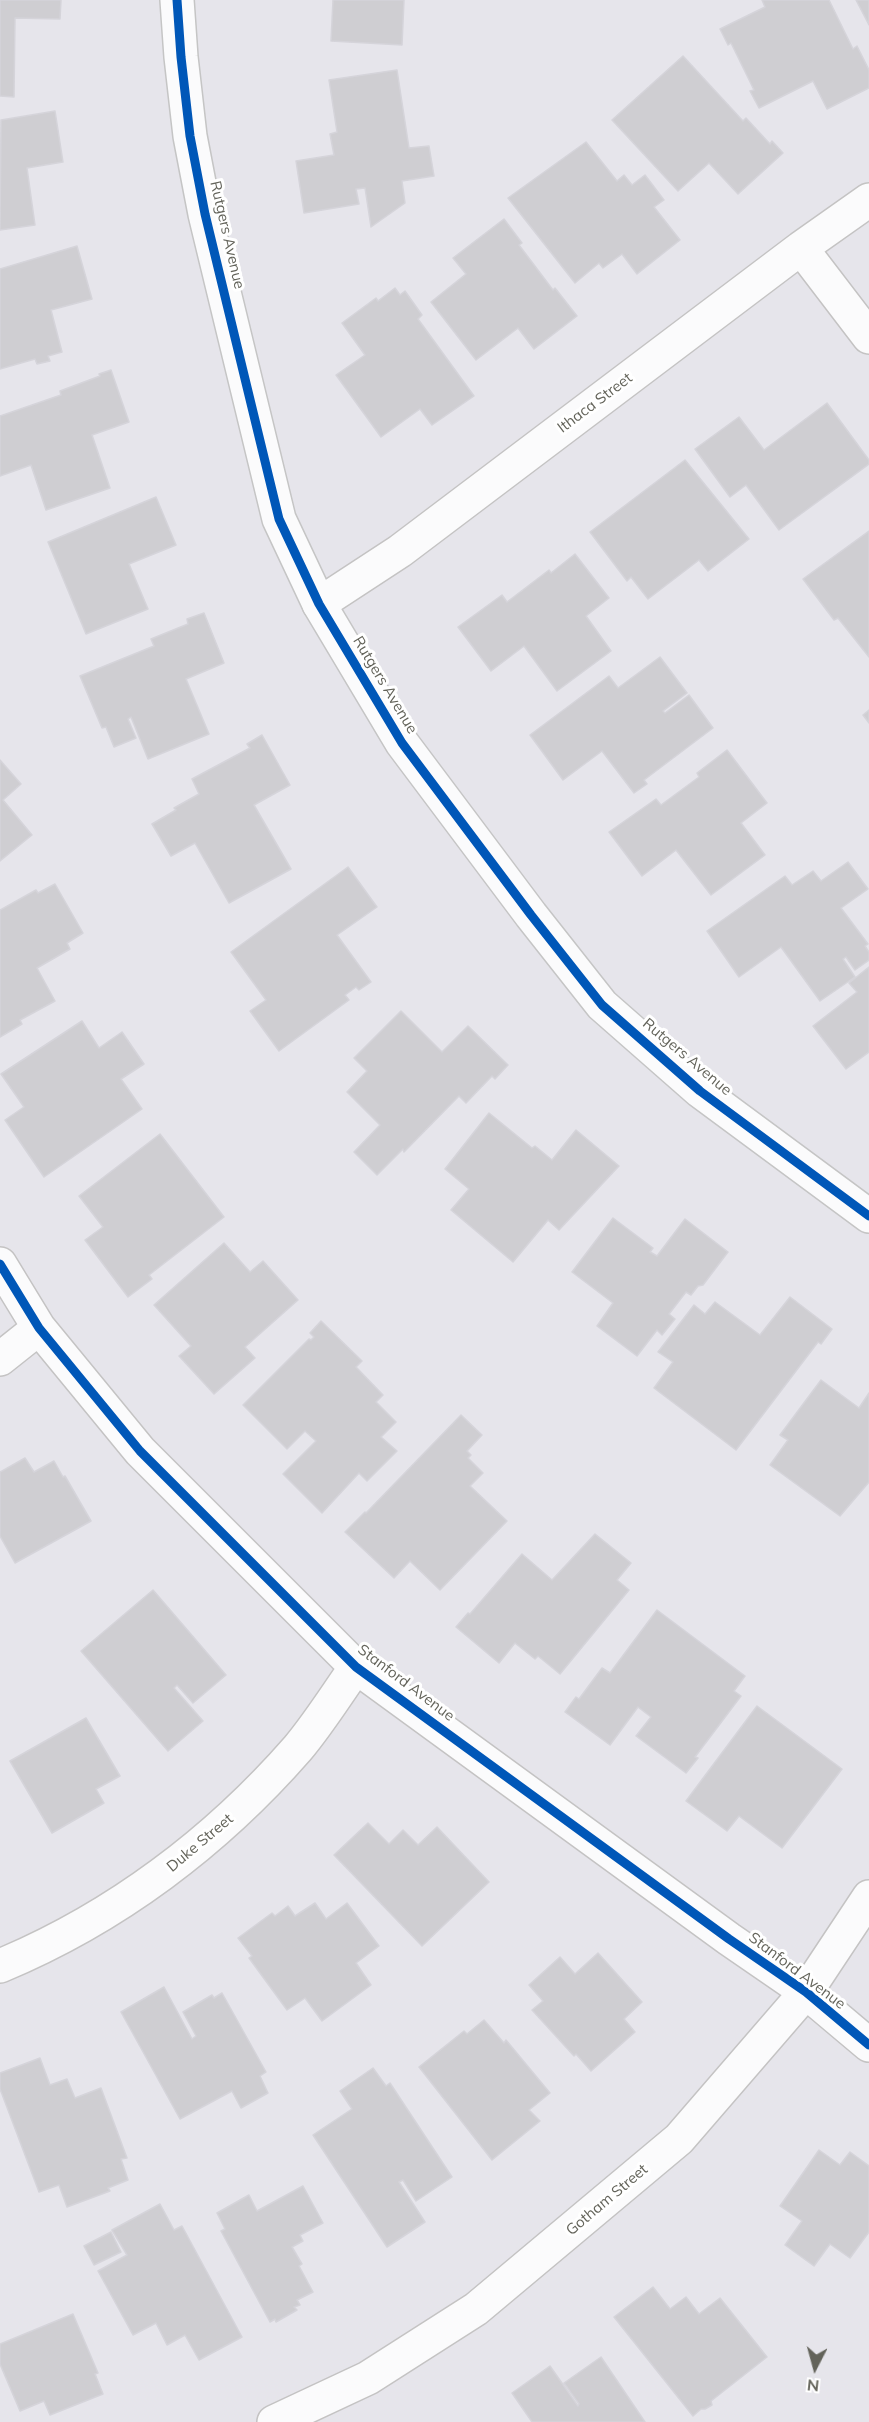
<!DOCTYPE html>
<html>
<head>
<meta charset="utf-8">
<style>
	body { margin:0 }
	#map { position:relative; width:869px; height:2422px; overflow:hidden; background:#e6e5eb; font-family:Mulish,sans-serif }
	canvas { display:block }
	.north { position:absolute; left:785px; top:2338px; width:60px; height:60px; -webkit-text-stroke:4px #fff; paint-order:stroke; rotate:186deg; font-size:16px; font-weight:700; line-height:24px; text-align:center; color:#63635a }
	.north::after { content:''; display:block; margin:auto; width:21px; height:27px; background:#63635a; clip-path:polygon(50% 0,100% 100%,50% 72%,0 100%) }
</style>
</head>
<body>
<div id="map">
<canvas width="869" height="2422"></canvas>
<div class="north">N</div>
</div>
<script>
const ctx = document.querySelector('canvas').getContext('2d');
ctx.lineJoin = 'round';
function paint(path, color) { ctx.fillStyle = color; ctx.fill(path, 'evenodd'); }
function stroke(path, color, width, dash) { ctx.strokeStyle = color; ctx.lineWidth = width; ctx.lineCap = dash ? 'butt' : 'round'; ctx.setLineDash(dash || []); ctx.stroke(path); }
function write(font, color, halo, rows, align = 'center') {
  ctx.font = font + ' Mulish,sans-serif'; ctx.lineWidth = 6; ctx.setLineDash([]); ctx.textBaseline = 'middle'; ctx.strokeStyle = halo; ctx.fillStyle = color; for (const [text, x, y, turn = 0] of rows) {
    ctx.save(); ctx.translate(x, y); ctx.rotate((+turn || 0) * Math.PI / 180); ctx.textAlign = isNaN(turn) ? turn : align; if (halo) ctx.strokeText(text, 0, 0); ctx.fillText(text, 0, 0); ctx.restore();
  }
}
const building = new Path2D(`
	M 0,0 L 61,0 L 60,19 L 15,18 L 14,97 L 0,96 Z
	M 333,0 L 404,0 L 402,45 L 331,41 Z
	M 762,0 L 829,0 L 853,49 L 857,46 L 869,70 L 869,88 L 827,109 L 813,81 L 759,108 L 750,91 L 754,90 L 731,43 L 728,45 L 720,29 L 765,7 Z
	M 856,0 L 869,0 L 869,25 Z
	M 683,56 L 743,121 L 746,118 L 770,144 L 772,141 L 783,153 L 738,194 L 709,163 L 678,191 L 612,120 Z
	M 397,70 L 409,148 L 429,146 L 434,176 L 402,181 L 405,203 L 371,227 L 365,188 L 356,189 L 359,204 L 304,213 L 296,161 L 334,155 L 330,134 L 337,132 L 329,80 Z
	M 55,111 L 63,162 L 27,168 L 35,225 L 0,230 L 1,120 Z
	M 586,142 L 617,181 L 624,175 L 632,185 L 645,175 L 664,200 L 654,207 L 680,240 L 637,274 L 622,254 L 603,268 L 599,263 L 575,283 L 508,198 Z
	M 504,219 L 522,243 L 519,245 L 553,290 L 555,288 L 577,316 L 534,349 L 518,328 L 476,360 L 431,302 L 466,274 L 453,258 Z
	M 77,246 L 92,299 L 51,310 L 62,352 L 48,356 L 50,361 L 37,364 L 35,359 L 0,369 L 0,269 Z
	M 395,288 L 400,295 L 405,291 L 422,315 L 418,319 L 474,396 L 432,425 L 420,409 L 381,437 L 336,375 L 365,355 L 342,323 L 376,298 L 378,301 Z
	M 111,370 L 129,422 L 92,435 L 110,488 L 46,510 L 31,465 L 0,476 L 0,416 L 61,395 L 60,391 L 100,376 L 99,374 Z
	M 827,403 L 869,460 L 869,464 L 779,530 L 746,485 L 730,497 L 695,449 L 739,417 L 764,450 Z
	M 685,460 L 749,539 L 708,571 L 699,560 L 648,599 L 631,577 L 627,581 L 590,532 Z
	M 156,497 L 176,545 L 129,564 L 148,609 L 86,634 L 48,542 Z
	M 869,531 L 869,657 L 838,618 L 834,620 L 803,579 Z
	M 575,554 L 609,598 L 586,616 L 611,651 L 557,691 L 524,646 L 491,671 L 458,627 L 502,595 L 507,602 L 549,570 L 551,573 Z
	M 204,613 L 224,663 L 186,679 L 209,734 L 148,759 L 131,717 L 128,719 L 136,738 L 114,747 L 106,727 L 102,728 L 80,676 L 154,646 L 151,639 L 188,624 L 187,619 Z
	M 660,657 L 687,693 L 663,711 L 665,713 L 689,695 L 713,728 L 644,780 L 647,784 L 634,793 L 602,751 L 563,780 L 530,735 L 609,676 L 618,688 Z
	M 869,710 L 869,723 L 863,715 Z
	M 262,735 L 290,785 L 254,805 L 291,869 L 229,903 L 195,843 L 171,856 L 152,824 L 176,810 L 174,808 L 199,794 L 192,779 L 250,748 L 247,744 Z
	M 727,750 L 767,803 L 741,823 L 765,855 L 711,895 L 676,850 L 642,876 L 609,832 L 656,799 L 661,805 L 699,777 L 697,773 Z
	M 0,760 L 21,784 L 3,800 L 32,835 L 0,861 Z
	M 848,862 L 868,889 L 841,908 L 868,944 L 865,946 L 869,952 L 869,960 L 855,970 L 846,957 L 843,959 L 855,977 L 820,1001 L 781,947 L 739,977 L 707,931 L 785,876 L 792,885 L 813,871 L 821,881 Z
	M 348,867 L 377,907 L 337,935 L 371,982 L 359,990 L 356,987 L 345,995 L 349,1000 L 279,1051 L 250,1011 L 266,1000 L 231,952 Z
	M 55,884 L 83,933 L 67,943 L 70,949 L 37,968 L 55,1001 L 20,1020 L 22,1024 L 0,1037 L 0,910 L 36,890 L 38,893 Z
	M 869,967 L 869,1052 L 846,1069 L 813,1026 L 857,992 L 849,983 Z
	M 401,1011 L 442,1052 L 468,1026 L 508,1065 L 495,1079 L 492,1076 L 466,1103 L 459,1096 L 404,1152 L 403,1149 L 377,1175 L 354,1152 L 380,1125 L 347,1092 L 367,1071 L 354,1058 Z
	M 82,1021 L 99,1048 L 122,1032 L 144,1064 L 121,1079 L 142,1109 L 44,1177 L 5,1120 L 24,1107 L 1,1074 Z
	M 489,1113 L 532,1148 L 535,1146 L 552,1160 L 576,1130 L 619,1166 L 559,1230 L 548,1220 L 513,1262 L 451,1210 L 469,1189 L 445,1169 Z
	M 160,1134 L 224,1217 L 149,1275 L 152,1279 L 128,1297 L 85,1240 L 103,1227 L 79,1196 Z
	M 613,1218 L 653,1248 L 650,1252 L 657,1256 L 685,1219 L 728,1252 L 703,1285 L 698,1286 L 691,1295 L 686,1292 L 669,1314 L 675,1319 L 662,1335 L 657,1330 L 637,1356 L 597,1326 L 613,1303 L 572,1272 Z
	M 224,1243 L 250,1272 L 263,1261 L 298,1300 L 245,1347 L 255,1358 L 214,1394 L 179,1356 L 191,1346 L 154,1305 Z
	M 790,1297 L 832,1329 L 821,1344 L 818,1342 L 736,1450 L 654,1388 L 673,1362 L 658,1352 L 694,1305 L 705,1314 L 715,1302 L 760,1335 Z
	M 321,1321 L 362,1361 L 356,1367 L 383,1395 L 376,1402 L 396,1422 L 381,1437 L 397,1451 L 367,1481 L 359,1473 L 322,1513 L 283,1474 L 316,1441 L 305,1431 L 287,1449 L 243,1405 L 309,1339 L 311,1340 L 314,1337 L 310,1333 Z
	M 821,1380 L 859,1408 L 869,1393 L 869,1482 L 840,1516 L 770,1465 L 788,1440 L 780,1435 Z
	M 461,1415 L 482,1435 L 467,1451 L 471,1455 L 468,1458 L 483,1473 L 470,1486 L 507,1521 L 440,1590 L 410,1561 L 394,1578 L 345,1532 L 365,1512 L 366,1513 Z
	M 25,1458 L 34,1472 L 54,1461 L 63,1477 L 65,1476 L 91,1521 L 15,1563 L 0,1536 L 0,1472 Z
	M 595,1534 L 631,1563 L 617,1580 L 629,1590 L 560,1674 L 538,1656 L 535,1659 L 515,1643 L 499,1663 L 456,1627 L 468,1613 L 470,1614 L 522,1554 L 552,1580 Z
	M 153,1590 L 226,1675 L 193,1703 L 177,1685 L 174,1688 L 203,1721 L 168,1751 L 81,1651 Z
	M 657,1610 L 745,1676 L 734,1691 L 741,1696 L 695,1757 L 698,1758 L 686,1773 L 636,1736 L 651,1717 L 638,1707 L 610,1745 L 565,1712 L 576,1697 L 579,1699 L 602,1668 L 610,1673 Z
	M 757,1706 L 842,1769 L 782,1848 L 739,1816 L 727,1831 L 686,1801 Z
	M 86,1718 L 120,1776 L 96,1789 L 104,1803 L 52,1833 L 10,1761 Z
	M 368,1823 L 389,1844 L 403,1830 L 418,1845 L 437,1827 L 489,1882 L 422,1946 L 334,1855 Z
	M 315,1903 L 326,1919 L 347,1903 L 379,1946 L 356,1963 L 371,1985 L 322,2021 L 305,1998 L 287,2010 L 249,1958 L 252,1956 L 238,1938 L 272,1913 L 275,1916 L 288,1906 L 295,1916 Z
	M 598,1953 L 642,2002 L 624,2019 L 635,2032 L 591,2071 L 576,2054 L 574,2056 L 532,2010 L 543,2001 L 529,1985 L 560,1957 L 575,1974 Z
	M 164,1987 L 192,2039 L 196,2036 L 183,2012 L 212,1995 L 214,1998 L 222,1993 L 266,2072 L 260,2076 L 268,2093 L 241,2108 L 232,2091 L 180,2119 L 121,2012 Z
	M 484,2020 L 504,2043 L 506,2040 L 550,2093 L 529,2110 L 540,2121 L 492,2160 L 419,2067 L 464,2031 L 467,2034 Z
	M 40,2058 L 50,2085 L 67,2079 L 75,2098 L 101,2088 L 127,2158 L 121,2159 L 128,2180 L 108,2188 L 110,2191 L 67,2207 L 59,2185 L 39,2192 L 0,2089 L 0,2073 Z
	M 373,2068 L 386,2086 L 390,2083 L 452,2177 L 416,2201 L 403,2180 L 399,2182 L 425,2222 L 387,2247 L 313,2135 L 352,2109 L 340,2091 Z
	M 819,2150 L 840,2165 L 850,2152 L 869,2166 L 869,2232 L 850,2258 L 830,2244 L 814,2266 L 785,2245 L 802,2221 L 780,2206 Z
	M 303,2186 L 323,2223 L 300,2235 L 303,2241 L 292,2247 L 302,2264 L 299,2266 L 313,2292 L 297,2300 L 300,2305 L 294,2307 L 297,2310 L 276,2322 L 275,2319 L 270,2322 L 221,2231 L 225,2229 L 217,2213 L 249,2195 L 257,2211 Z
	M 160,2204 L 174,2230 L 182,2226 L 242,2337 L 199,2360 L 185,2335 L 167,2345 L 156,2323 L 133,2335 L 98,2271 L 127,2255 L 112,2230 Z
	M 111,2232 L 121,2252 L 94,2265 L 84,2246 Z
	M 653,2287 L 670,2309 L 686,2297 L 699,2314 L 720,2298 L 767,2357 L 711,2401 L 712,2405 L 705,2409 L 701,2409 L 693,2416 L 614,2317 Z
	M 73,2314 L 98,2373 L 95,2374 L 103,2394 L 50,2415 L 44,2401 L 20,2411 L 0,2364 L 0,2344 Z
	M 601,2357 L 645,2422 L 532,2422 L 512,2393 L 550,2366 L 578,2406 L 579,2404 L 564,2383 Z`);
paint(building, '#cfced2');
stroke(building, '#d5d4da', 1.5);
const street = new Path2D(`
	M 801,248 L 869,337
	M 319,604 L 400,551 L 801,248 L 869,200
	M 0,1264 L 39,1328 L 140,1451 L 356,1667 L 729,1939 L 806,1992 L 869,2045
	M 0,1359 L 39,1328
	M 0,1966 C 115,1918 216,1842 298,1748 C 319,1723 337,1694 356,1667
	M 274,2422 L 368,2378 L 476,2309 L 679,2139 L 806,1992 L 869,1897`);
const secondary = new Path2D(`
	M 177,0 L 181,57 L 190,136 L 205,214 L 279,519 L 319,604 L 402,743 L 531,915 L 602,1005 L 700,1091 L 869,1216`);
stroke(street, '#c4c3c3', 36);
stroke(secondary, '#c5c5c5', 36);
stroke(street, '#fbfbfc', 33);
stroke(secondary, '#fbfbfc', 33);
stroke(new Path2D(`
	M 177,0 L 181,57 L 190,136 L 205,214 L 279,519 L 319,604 L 402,743 L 531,915 L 602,1005 L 700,1091 L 869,1216
	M 0,1264 L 39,1328 L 140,1451 L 356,1667 L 729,1939 L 806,1992 L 869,2045`), '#0057b8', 9);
write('15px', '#63635a', '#fff', [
	["Rutgers Avenue",227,235,77],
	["Ithaca Street",595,403,-37],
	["Rutgers Avenue",385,685,59],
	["Rutgers Avenue",687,1057,40],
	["Stanford Avenue",406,1683,37],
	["Duke Street",200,1843,-40],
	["Stanford Avenue",797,1971,37],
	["Gotham Street",607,2200,-40]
]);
</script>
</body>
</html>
